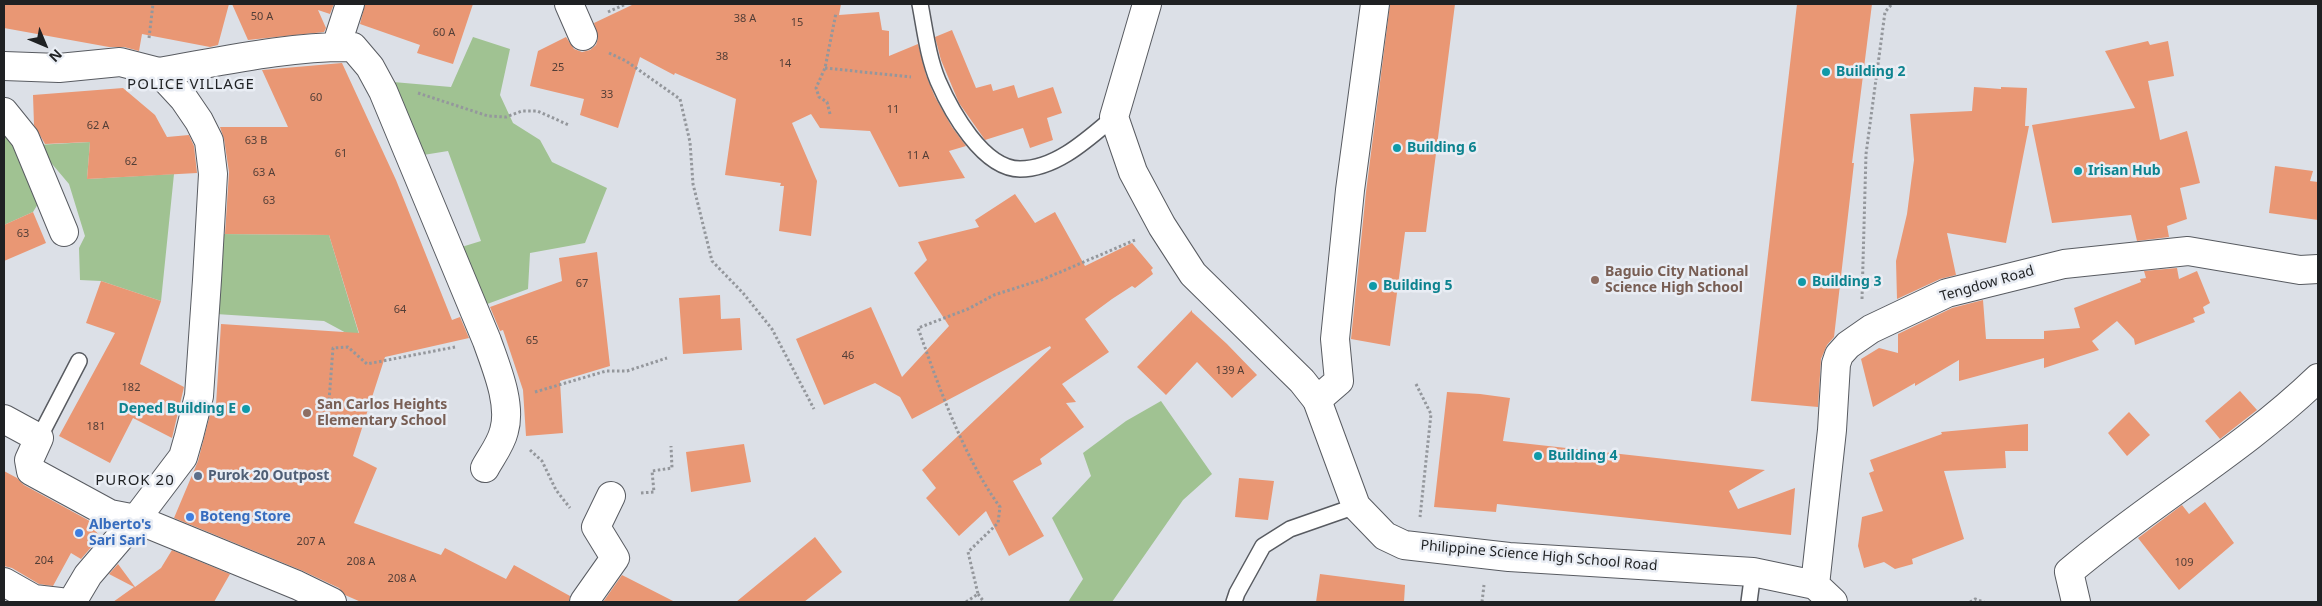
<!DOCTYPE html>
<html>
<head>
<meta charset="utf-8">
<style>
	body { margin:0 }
	#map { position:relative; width:2322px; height:606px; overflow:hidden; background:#dce0e7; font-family:"Noto Sans",sans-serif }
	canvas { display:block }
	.frame { position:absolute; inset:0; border:5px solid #1f2123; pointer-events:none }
	.north { position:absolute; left:20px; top:20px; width:50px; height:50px; -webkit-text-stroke:4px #e9edf4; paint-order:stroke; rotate:135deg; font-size:14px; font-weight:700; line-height:20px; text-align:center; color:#1f2123 }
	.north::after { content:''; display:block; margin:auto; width:18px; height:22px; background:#1f2123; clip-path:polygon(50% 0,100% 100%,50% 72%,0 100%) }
</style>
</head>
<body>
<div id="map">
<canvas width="2322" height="606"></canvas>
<div class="frame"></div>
<div class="north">N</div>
</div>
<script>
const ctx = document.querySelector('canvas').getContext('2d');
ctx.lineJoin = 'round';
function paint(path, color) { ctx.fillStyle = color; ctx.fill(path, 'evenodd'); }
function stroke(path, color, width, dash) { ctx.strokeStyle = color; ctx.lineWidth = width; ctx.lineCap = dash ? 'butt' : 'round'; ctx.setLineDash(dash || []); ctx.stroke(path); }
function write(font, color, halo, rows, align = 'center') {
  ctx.font = font + ' "Noto Sans",sans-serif'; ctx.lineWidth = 5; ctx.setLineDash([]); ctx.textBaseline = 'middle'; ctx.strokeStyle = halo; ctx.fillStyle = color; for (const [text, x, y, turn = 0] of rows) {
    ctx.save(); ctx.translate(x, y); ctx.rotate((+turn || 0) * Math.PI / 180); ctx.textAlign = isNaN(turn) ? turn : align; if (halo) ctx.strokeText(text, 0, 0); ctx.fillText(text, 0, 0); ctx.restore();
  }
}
paint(new Path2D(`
	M 473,37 L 510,49 L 500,95 L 513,123 L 540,140 L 552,162 L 607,188 L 585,243 L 530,253 L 528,289 L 479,307 L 455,249 L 481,241 L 448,151 L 417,156 L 393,82 L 451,87 Z
	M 4,131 L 18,153 L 41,199 L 33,212 L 4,225 Z
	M 90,142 L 87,179 L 174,174 L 161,301 L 101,281 L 80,280 L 79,248 L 85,236 L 69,184 L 36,145 Z
	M 221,234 L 329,235 L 361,341 L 324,321 L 216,314 Z
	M 1161,401 L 1212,474 L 1183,500 L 1112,602 L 1068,602 L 1083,579 L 1052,518 L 1091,476 L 1083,453 L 1126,421 Z`), '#a0c292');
paint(new Path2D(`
	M 4,4 L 229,4 L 218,45 L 210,47 L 142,34 L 139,51 L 124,47 L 109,47 L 4,28 Z
	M 232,4 L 334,4 L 330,14 L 318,10 L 326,28 L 324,32 L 248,40 Z
	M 365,4 L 473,4 L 453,64 L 417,53 L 420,45 L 360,24 Z
	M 634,4 L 841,4 L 839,15 L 879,12 L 882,30 L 889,31 L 889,56 L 918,44 L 926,75 L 935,97 L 952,127 L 966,146 L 949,151 L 965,178 L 899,187 L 870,131 L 820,128 L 811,114 L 792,123 L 817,181 L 811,236 L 779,231 L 784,186 L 780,186 L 781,183 L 725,175 L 736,99 L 675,73 L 674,75 L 640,57 L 618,128 L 580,115 L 584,99 L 530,86 L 538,51 L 566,37 L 574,49 L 582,52 L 590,50 L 596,45 L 598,38 L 594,23 Z
	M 1390,4 L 1455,4 L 1426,232 L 1405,232 L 1390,346 L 1351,339 L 1366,192 Z
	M 1797,4 L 1872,4 L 1852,163 L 1854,163 L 1834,337 L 1827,345 L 1821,359 L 1818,407 L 1751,401 Z
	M 952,30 L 976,88 L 991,84 L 993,91 L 1014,85 L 1018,98 L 1053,87 L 1062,113 L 1047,118 L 1053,140 L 1030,148 L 1023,128 L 985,140 L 959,103 L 941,60 L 935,37 Z
	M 2148,41 L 2150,45 L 2168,41 L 2174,76 L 2148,81 L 2160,140 L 2187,131 L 2200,183 L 2180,188 L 2187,219 L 2167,226 L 2169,237 L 2137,241 L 2131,215 L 2052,223 L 2032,125 L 2135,108 L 2105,51 Z
	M 342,63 L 396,180 L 452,320 L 460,317 L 469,338 L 385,357 L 353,456 L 377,468 L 354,523 L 441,555 L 445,548 L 506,579 L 514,565 L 570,596 L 569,602 L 361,602 L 345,595 L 339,588 L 303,571 L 174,518 L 198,461 L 213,403 L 216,405 L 221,324 L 359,333 L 329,235 L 225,234 L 229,172 L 224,139 L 220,127 L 288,127 L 262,70 Z
	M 1974,87 L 2001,89 L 2001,87 L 2027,88 L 2025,126 L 2029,126 L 2006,243 L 1947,233 L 1956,275 L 1940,279 L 1897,299 L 1896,261 L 1907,214 L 1914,160 L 1910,114 L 1972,111 Z
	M 123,88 L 155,115 L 167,137 L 189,135 L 194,146 L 197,173 L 87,179 L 90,142 L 45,144 L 34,125 L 33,95 Z
	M 2275,166 L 2313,171 L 2310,181 L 2318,182 L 2318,220 L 2269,213 Z
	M 1015,194 L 1035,223 L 1055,212 L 1085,266 L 1132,243 L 1153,268 L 1151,270 L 1153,274 L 1135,288 L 1132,286 L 1112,299 L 1085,319 L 1109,352 L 1062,384 L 1076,402 L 1066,403 L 1084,427 L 1040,459 L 1042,464 L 1013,481 L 1044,536 L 1009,556 L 986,511 L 959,536 L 926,498 L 936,488 L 922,470 L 1051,348 L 1050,346 L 912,419 L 900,397 L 875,383 L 824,405 L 796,339 L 871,307 L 902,377 L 949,326 L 914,273 L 927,260 L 918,242 L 979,227 L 975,220 Z
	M 33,212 L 46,243 L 4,261 L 4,225 Z
	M 597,252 L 610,366 L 560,381 L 563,433 L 526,436 L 523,390 L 503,330 L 500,331 L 490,307 L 562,281 L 559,258 Z
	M 2177,268 L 2179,279 L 2197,271 L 2210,303 L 2203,307 L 2205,313 L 2193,318 L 2195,322 L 2135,345 L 2134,339 L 2117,321 L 2092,341 L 2099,350 L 2044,368 L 2044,358 L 1959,381 L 1959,360 L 1915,386 L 1915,383 L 1873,407 L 1861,359 L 1879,348 L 1898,353 L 1898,334 L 1952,308 L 1983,300 L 1986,339 L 2044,339 L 2044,331 L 2080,328 L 2074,308 L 2141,282 L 2140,279 L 2146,278 L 2144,271 Z
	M 101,281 L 161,301 L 140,364 L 184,387 L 172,438 L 133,418 L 110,463 L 59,436 L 115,333 L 86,323 Z
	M 720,295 L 721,319 L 740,318 L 742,350 L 683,354 L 679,298 Z
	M 1192,310 L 1192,312 L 1227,344 L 1257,375 L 1232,398 L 1197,362 L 1166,395 L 1137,367 Z
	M 2240,391 L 2257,410 L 2220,439 L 2205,421 Z
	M 1447,392 L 1480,394 L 1510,398 L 1503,441 L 1765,470 L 1729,491 L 1738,509 L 1795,488 L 1791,535 L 1497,504 L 1496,512 L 1434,507 Z
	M 2129,412 L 2150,435 L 2127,456 L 2108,433 Z
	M 2028,424 L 2028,451 L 2005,451 L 2006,468 L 1944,471 L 1964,539 L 1912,559 L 1913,564 L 1895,569 L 1884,562 L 1864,568 L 1858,546 L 1862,517 L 1883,511 L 1869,473 L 1874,471 L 1870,460 L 1942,434 L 1941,432 Z
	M 744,444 L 751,482 L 691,492 L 686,452 Z
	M 4,471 L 17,478 L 24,485 L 97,525 L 95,530 L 100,537 L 81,559 L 71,553 L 53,586 L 39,584 L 12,568 L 4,566 Z
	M 1239,478 L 1274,481 L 1268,520 L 1235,517 Z
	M 2205,502 L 2234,543 L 2179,590 L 2138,538 L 2182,505 L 2189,514 Z
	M 815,537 L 842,572 L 804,602 L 736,602 Z
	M 172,550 L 230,574 L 214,602 L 113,602 L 134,587 L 109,574 L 118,564 L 135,587 L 161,568 Z
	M 1320,574 L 1405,585 L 1404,602 L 1316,602 Z
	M 622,575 L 675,602 L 603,602 Z`), '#e99774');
const service = new Path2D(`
	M 920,4 C 925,30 928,57 938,81 C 951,111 983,169 1020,169 C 1056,169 1088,139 1114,117
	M 39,438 L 79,361
	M 1234,602 L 1237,593 L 1263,546 L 1290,529 L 1356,506
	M 1749,602 L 1753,572`);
const minor = new Path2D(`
	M 569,4 L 583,36
	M 336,47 L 350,4
	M 159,72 C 223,61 288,46 353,47 L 370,67 L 383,91 L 487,341 C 496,367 512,404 504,431 C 501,444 491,457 485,468
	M 4,112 L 25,138 L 64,232
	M 1317,400 L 1339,381 L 1335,339 L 1350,190 L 1375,4
	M 4,419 L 39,438 L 29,460 L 31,471 L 110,514 L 136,519 L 297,585 L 332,602
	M 4,582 L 34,599 L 60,602
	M 584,602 L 615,558 L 596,527 L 611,496
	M 2076,602 L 2069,572 C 2150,503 2242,451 2318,378`);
const tertiary = new Path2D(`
	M 1147,4 L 1114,117 L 1133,172 L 1162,226 L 1193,274 L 1302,381 L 1317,400 L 1356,506 L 1385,536 L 1404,545 L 1509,557 L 1753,572 L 1815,585 L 1833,602
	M 4,66 L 59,68 L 120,62 L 159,72 L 184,99 L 199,121 L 209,141 L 213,174 L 207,280 L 199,396 L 189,436 L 183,457 L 136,519 L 88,575 L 72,602
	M 1815,585 L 1832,430 L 1836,364 L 1839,355 L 1848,345 L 1871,329 L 1947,293 L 2064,264 L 2188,251 L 2300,270 L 2318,269`);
stroke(service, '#585b61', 18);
stroke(minor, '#585b61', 30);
stroke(tertiary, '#585b61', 30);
stroke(new Path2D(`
	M 608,12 L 626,4
	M 149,38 L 153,4
	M 609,53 L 626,61 L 680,99 L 690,142 L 693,184 L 712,261 L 743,293 L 772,329 L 814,409
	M 825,68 L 911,77
	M 418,93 L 488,116 L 506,117 L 522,111 L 537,111 L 569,125
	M 830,114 L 827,102 L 819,97 L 816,88 L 825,68 L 836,13
	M 1862,299 L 1866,154 L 1885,12 L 1892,4
	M 1416,384 L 1431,414 L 1420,517
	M 535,392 L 606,371 L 627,371 L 667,358
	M 322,414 L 328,414 L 333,348 L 348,347 L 367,364 L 455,347
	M 530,450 L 542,461 L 556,490 L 570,508
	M 641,493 L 654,492 L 652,471 L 672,468 L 671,446
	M 978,594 L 984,602
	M 966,602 L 978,594 L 968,552 L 998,523 L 1000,507 C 963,456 939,387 918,328 L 968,309 L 994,295 L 1044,279 L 1135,240
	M 1482,602 L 1484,585
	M 1970,602 L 1975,599 L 1984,602`), '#94979c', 3, [2.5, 2.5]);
stroke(service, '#fff', 15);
stroke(minor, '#fff', 28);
stroke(tertiary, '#fff', 28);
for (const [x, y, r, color] of [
	[1826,72,5,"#0f9aa8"],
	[1397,148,5,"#0f9aa8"],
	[2078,171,5,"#0f9aa8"],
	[1595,280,5,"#8d6e63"],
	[1802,282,5,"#0f9aa8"],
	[1373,286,5,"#0f9aa8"],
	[246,409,5,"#0f9aa8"],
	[307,413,5,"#8d6e63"],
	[1538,456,5,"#0f9aa8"],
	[198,476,5,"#5c6f8a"],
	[190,517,5,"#3f7fe0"],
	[79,533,5,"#3f7fe0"]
]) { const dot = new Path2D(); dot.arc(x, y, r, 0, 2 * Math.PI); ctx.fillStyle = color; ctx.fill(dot); stroke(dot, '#e9edf4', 2); }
write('11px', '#523e37', null, [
	["50 A",262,17],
	["38 A",745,19],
	["15",797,23],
	["60 A",444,33],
	["38",722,57],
	["14",785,64],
	["25",558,68],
	["33",607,95],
	["60",316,98],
	["11",893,110],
	["62 A",98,126],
	["63 B",256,141],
	["61",341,154],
	["11 A",918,156],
	["62",131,162],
	["63 A",264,173],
	["63",269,201],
	["63",23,234],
	["67",582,284],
	["64",400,310],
	["65",532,341],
	["46",848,356],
	["139 A",1230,371],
	["182",131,388],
	["181",96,427],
	["207 A",311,542],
	["204",44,561],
	["208 A",361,562],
	["109",2184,563],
	["208 A",402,579]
]);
write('bold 14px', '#0d838f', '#e9edf4', [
	["Building 2",1836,72],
	["Building 6",1407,148],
	["Irisan Hub",2088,171],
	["Building 3",1812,282],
	["Building 5",1383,286],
	["Deped Building E",236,409,"right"],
	["Building 4",1548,456]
], 'left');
write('bold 14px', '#785e54', '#e9edf4', [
	["Baguio City National",1605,272],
	["Science High School",1605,288],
	["San Carlos Heights",317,405],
	["Elementary School",317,421]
], 'left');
write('14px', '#1f2123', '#e9edf4', [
	["Tengdow Road",1987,284,-16],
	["Philippine Science High School Road",1539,556,5]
]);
write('bold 14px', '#4e5e75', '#e9edf4', [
	["Purok 20 Outpost",208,476]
], 'left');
write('bold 14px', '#366cbe', '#e9edf4', [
	["Boteng Store",200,517],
	["Alberto's",89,525],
	["Sari Sari",89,541]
], 'left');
ctx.letterSpacing = '1px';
write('15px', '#1f2123', '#e9edf4', [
	["POLICE VILLAGE",191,85],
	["PUROK 20",135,481]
]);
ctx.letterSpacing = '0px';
</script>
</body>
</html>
